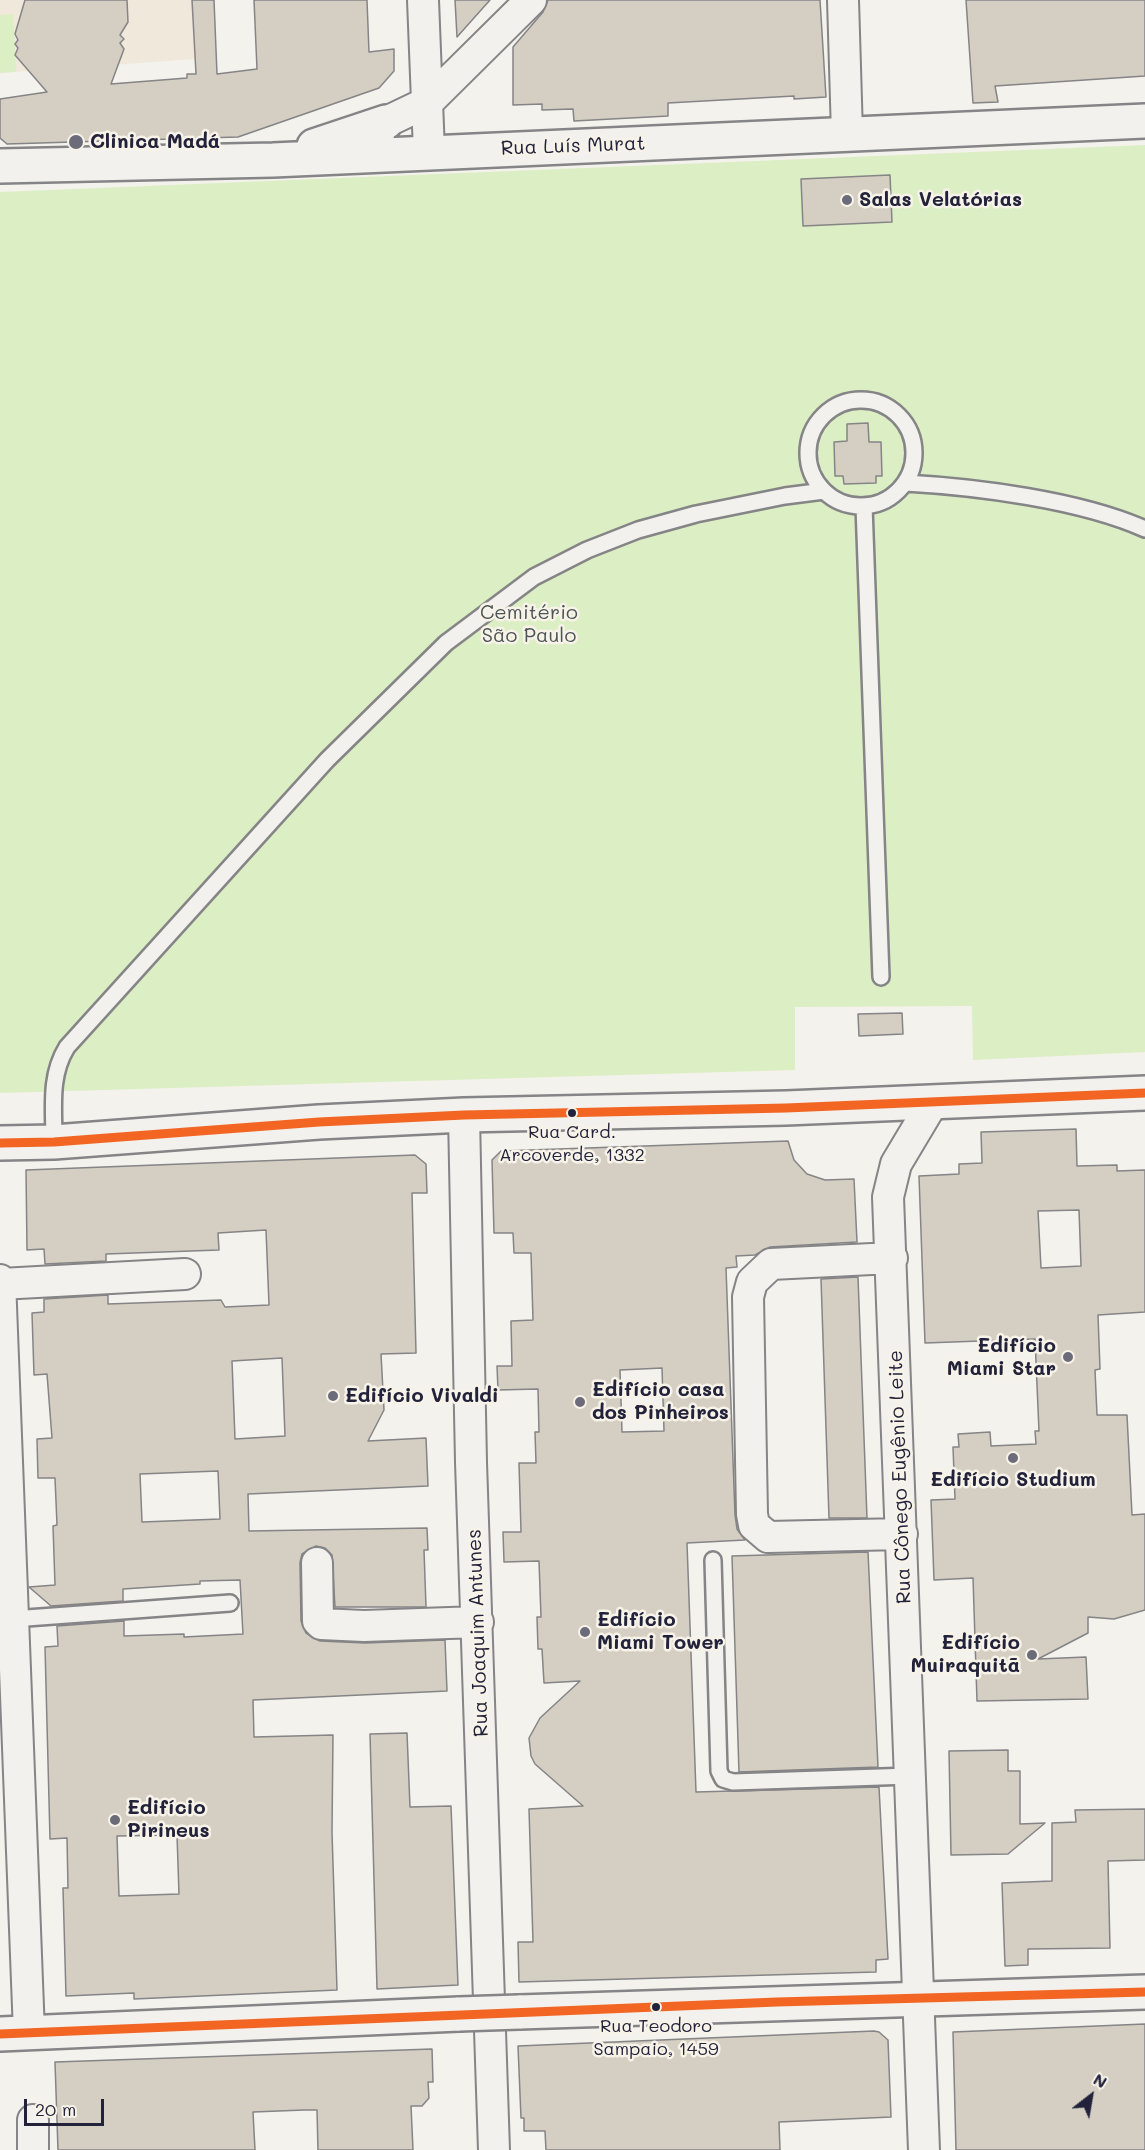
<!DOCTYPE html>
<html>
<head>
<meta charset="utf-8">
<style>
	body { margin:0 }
	#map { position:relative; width:1145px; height:2150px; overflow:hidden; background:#f4f2ec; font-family:Mali,sans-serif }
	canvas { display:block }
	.north { position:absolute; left:1061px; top:2066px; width:60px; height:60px; -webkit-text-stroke:4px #f7f3e8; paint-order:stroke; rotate:31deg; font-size:16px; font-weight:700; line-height:24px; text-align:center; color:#22223b }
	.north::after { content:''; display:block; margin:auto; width:21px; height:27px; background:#22223b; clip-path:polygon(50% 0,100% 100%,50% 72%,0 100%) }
	.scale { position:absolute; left:24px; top:2099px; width:80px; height:27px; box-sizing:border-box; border:3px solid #22223b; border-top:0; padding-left:8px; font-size:18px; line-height:21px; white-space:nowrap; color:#22223b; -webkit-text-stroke:4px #f7f3e8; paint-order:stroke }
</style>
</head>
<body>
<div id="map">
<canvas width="1145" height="2150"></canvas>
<div class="north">N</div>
<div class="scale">20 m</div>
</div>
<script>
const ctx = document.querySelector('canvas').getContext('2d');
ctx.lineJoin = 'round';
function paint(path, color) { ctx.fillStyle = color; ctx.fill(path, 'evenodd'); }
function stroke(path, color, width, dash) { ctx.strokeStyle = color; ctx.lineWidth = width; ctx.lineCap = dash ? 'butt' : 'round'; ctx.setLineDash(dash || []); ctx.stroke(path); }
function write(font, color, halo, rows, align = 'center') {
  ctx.font = font + ' Mali,sans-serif'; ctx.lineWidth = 5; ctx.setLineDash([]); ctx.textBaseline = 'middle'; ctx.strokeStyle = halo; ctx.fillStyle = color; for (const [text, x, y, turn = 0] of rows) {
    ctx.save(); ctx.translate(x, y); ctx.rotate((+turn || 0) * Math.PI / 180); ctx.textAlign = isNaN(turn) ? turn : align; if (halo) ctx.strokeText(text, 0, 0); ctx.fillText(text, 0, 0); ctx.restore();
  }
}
paint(new Path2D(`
	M 0,0 L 193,0 L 195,59 L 0,73 Z`), '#f0e8da');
paint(new Path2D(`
	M 13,14 L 16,72 L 0,73 L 0,15 Z
	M 1145,145 L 1145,1052 L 973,1060 L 972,1006 L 795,1007 L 795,1070 L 0,1093 L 0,192 Z`), '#dceec3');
const building = new Path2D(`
	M 25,0 L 127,0 L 128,22 L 120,35 L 124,39 L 120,43 L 124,49 L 111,84 L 187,78 L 187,74 L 196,74 L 192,0 L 214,0 L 217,74 L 257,69 L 254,0 L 367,0 L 369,52 L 394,49 L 394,71 L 379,88 L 238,137 L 7,144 L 0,138 L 0,99 L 47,92 L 15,55 L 18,48 L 15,44 L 18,40 L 15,34 Z
	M 455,0 L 490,0 L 457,37 Z
	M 548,0 L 820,0 L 826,97 L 794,99 L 794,96 L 668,103 L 668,116 L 574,121 L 573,109 L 542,110 L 542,104 L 513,105 L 513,47 L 543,12 Z
	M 966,0 L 1145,0 L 1145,76 L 995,86 L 998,102 L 973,103 Z
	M 890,175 L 892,222 L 803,226 L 801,179 Z
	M 868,423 L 869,442 L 881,442 L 882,476 L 876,476 L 876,483 L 844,484 L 843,476 L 835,476 L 834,442 L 847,441 L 847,424 Z
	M 902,1013 L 903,1034 L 859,1036 L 858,1014 Z
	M 1076,1129 L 1077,1166 L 1117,1165 L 1117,1171 L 1145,1170 L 1145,1312 L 1098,1315 L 1100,1369 L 1095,1370 L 1097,1415 L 1127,1415 L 1132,1515 L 1145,1514 L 1145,1610 L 1114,1619 L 1088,1617 L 1088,1633 L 1038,1659 L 1086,1657 L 1088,1699 L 977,1701 L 973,1578 L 934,1580 L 931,1500 L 955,1499 L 953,1447 L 959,1447 L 958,1434 L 990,1432 L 991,1446 L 1036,1444 L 1035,1431 L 1039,1431 L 1035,1339 L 925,1343 L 919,1176 L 959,1174 L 959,1164 L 982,1163 L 981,1132 ZM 1079,1210 L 1081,1266 L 1041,1268 L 1038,1211 Z
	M 788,1141 L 794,1160 L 807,1174 L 825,1180 L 854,1179 L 857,1242 L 770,1247 L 755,1255 L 736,1256 L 737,1267 L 726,1268 L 735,1515 L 737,1529 L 745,1540 L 687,1543 L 696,1792 L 879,1787 L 888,1959 L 876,1960 L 876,1972 L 519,1982 L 518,1942 L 533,1942 L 529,1809 L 583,1806 L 535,1764 L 531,1756 L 529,1738 L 540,1718 L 580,1681 L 544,1683 L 542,1649 L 538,1649 L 537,1617 L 541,1617 L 539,1561 L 504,1562 L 503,1532 L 521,1532 L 519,1463 L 536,1463 L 535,1432 L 539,1432 L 538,1389 L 498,1390 L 497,1366 L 512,1366 L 511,1321 L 533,1320 L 531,1253 L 514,1253 L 513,1233 L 494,1233 L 492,1160 L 501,1151 ZM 662,1368 L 664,1431 L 622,1432 L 620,1370 Z
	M 415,1155 L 426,1164 L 427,1193 L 412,1193 L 416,1353 L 381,1354 L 384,1410 L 368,1441 L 426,1438 L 428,1486 L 248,1494 L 249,1531 L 427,1528 L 428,1550 L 424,1550 L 426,1607 L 335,1607 L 332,1555 L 325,1548 L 316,1546 L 302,1554 L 300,1563 L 301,1621 L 306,1633 L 320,1641 L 365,1643 L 445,1640 L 447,1691 L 253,1700 L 254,1737 L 333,1735 L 332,1832 L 337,1990 L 134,1999 L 134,1993 L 66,1996 L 63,1888 L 68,1888 L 67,1838 L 50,1839 L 45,1647 L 58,1646 L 57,1626 L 124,1621 L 124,1636 L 184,1634 L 184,1637 L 243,1634 L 240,1580 L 200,1581 L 200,1584 L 123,1589 L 123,1601 L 51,1606 L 29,1587 L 55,1585 L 53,1526 L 57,1525 L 55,1478 L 38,1478 L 37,1439 L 52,1438 L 47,1374 L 34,1375 L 32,1313 L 44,1312 L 44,1299 L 108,1295 L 108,1304 L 221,1300 L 225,1307 L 269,1305 L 266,1230 L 218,1233 L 219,1250 L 106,1254 L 106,1261 L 45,1264 L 44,1249 L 27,1250 L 26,1170 ZM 282,1358 L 285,1436 L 235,1439 L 232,1361 ZM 218,1471 L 220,1519 L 142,1522 L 140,1474 ZM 177,1835 L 179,1894 L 119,1896 L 117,1836 Z
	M 858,1277 L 867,1518 L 829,1518 L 821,1279 Z
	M 868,1552 L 878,1767 L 739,1772 L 732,1556 Z
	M 407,1733 L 410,1807 L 451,1806 L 458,1985 L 377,1989 L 370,1734 Z
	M 1008,1750 L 1008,1771 L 1020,1771 L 1020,1824 L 1045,1823 L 1008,1854 L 951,1855 L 949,1751 Z
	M 1145,1809 L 1145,1860 L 1108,1861 L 1110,1948 L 1028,1949 L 1028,1965 L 1005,1966 L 1002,1883 L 1052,1881 L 1052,1823 L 1076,1822 L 1075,1810 Z
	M 1145,2024 L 1145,2150 L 956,2150 L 953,2032 Z
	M 874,2031 L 879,2032 L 888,2040 L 891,2117 L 779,2122 L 780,2150 L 546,2150 L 545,2131 L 524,2131 L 524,2118 L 521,2118 L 518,2046 Z
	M 432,2049 L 433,2082 L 428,2082 L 429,2098 L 422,2106 L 411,2106 L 413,2150 L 318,2150 L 317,2110 L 304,2110 L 253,2112 L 255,2150 L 58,2150 L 55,2062 Z`);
paint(building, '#d5cec3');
stroke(building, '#858486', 1.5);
const service = new Path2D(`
	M808 453a53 53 0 1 1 106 0a53 53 0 1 1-106 0Z
	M 906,483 C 977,487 1080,500 1145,529
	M 864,506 L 881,977
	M 54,1142 C 54,1108 49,1076 67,1047 L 327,760 L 446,643 L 534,577 L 587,550 L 638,530 L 696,514 L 785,496 L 824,491
	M 713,1560 L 719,1771 L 723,1779 L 733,1782 L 910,1776
	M 13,1619 L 230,1603`);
const minor = new Path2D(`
	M 423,0 L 429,152
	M 843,0 L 847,134
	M 377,144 L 380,129 L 386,122 L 428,102 L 531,0
	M 464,1115 L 471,1462 L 494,2150
	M 892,1258 L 771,1264 L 752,1282 L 748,1297 L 752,1514 L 754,1525 L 768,1537 L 902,1534
	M 0,1280 L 29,2033
	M 0,1284 L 185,1274
	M 317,1563 L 318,1621 L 321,1624 L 364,1626 L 478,1622
	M 33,2120 L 33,2150
	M 924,2150 L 888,1197 L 896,1164 L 933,1102`);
const tertiary = new Path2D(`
	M 314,146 L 386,122
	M 0,166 L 273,160 L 1145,121`);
const secondary = new Path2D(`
	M 0,1143 L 54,1142 L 319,1122 L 464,1115 L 786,1108 L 1145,1093
	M 519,2012 L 1145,1992
	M 0,2034 L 459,2014`);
stroke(service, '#858486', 20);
stroke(minor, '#858486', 34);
stroke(tertiary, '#858486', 38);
stroke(secondary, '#858486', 38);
stroke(service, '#f2f1ed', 15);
stroke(minor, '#f2f1ed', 30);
stroke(tertiary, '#f2f1ed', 33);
stroke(secondary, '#f2f1ed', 33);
const secondaryBridge = new Path2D(`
	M 459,2014 L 519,2012`);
stroke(secondaryBridge, '#858486', 38, []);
stroke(secondaryBridge, '#f2f1ed', 33);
stroke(new Path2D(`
	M 0,1143 L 54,1142 L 319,1122 L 464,1115 L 786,1108 L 1145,1093
	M 0,2034 L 777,2002 L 1145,1992`), '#f26522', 9);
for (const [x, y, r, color] of [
	[76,142,8,"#6c6b79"],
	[847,200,6,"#6c6b79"],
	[572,1113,5,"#22223b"],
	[1068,1357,6,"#6c6b79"],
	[333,1396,6,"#6c6b79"],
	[580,1402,6,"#6c6b79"],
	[1013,1458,6,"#6c6b79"],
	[585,1632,6,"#6c6b79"],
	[1032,1655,6,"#6c6b79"],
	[115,1820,6,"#6c6b79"],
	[656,2007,5,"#22223b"]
]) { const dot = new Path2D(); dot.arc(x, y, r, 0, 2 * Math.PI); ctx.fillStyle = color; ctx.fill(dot); stroke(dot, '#f7f3e8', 2); }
write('18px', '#22223b', '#f7f3e8', [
	["Rua Card.",572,1132],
	["Arcoverde, 1332",572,1155],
	["Rua Teodoro",656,2026],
	["Sampaio, 1459",656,2049]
]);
write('bold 20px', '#22223b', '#f7f3e8', [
	["Clinica Madá",90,142],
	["Salas Velatórias",859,200],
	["Edifício",1056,1346,"right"],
	["Miami Star",1056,1369,"right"],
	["Edifício casa",592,1390],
	["dos Pinheiros",592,1413],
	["Edifício Vivaldi",345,1396],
	["Edifício Studium",1013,1480,"center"],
	["Edifício",597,1620],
	["Miami Tower",597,1643],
	["Edifício",1020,1643,"right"],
	["Muiraquitã",1020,1666,"right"],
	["Edifício",127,1808],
	["Pirineus",127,1831]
], 'left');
write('20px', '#22223b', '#f7f3e8', [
	["Rua Luís Murat",573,146,-2],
	["Rua Cônego Eugênio Leite",900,1477,-92],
	["Rua Joaquim Antunes",478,1633,-92]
]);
write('20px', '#4c5455', '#f7f3e8', [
	["Cemitério",529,613],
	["São Paulo",529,636]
]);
</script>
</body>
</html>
